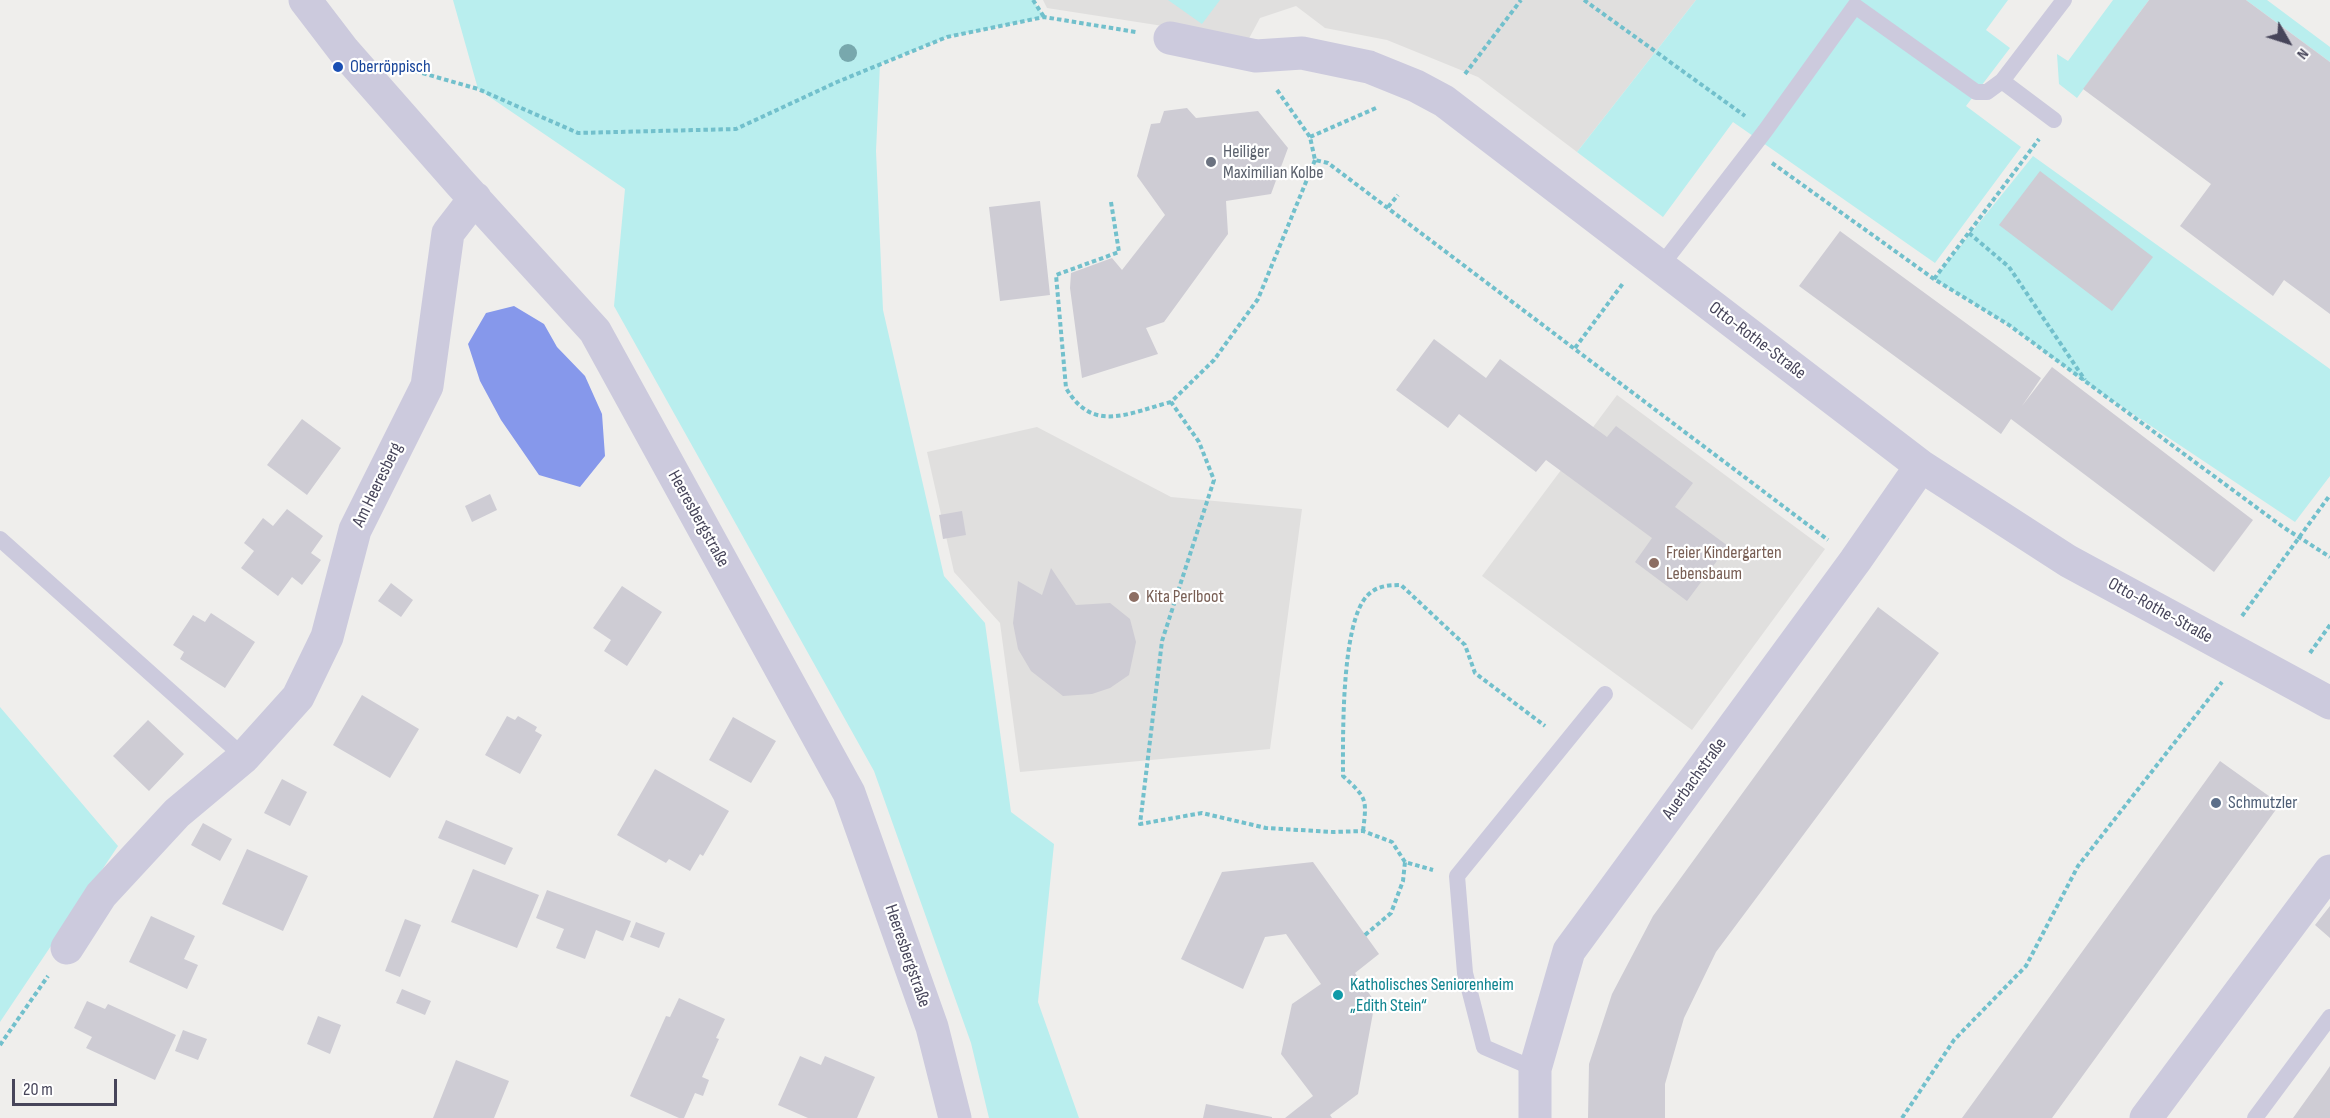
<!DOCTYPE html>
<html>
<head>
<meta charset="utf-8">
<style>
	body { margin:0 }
	#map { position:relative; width:2330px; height:1118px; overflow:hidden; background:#efeeec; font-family:"Sofia Sans Condensed",sans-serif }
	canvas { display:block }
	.north { position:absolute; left:2258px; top:12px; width:60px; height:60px; -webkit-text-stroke:4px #fff; paint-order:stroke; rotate:129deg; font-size:16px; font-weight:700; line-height:24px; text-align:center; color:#47455a }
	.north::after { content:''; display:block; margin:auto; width:21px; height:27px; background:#47455a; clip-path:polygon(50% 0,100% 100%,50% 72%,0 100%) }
	.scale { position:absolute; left:12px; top:1079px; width:105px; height:27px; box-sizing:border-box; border:3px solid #47455a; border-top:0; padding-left:8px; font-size:18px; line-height:21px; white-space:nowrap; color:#47455a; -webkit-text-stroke:4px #fff; paint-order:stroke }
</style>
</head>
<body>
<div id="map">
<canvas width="2330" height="1118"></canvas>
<div class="north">N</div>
<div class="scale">20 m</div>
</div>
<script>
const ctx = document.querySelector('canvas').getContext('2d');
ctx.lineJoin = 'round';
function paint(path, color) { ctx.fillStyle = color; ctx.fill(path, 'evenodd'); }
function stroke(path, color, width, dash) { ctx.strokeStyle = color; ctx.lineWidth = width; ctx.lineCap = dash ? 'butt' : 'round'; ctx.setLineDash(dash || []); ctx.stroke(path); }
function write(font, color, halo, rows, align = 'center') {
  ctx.font = font + ' "Sofia Sans Condensed",sans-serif'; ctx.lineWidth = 4.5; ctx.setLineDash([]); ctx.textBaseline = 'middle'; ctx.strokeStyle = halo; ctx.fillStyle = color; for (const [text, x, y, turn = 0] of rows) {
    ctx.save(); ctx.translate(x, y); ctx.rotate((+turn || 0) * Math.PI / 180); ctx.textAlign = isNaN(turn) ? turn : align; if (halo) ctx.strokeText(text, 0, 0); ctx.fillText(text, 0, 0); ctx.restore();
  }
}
paint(new Path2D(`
	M 1043,0 L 1696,0 L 1577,152 L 1478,77 L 1387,40 L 1325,28 L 1296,6 L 1260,18 L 1246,44 L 1163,26 L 1047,8 Z
	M 1617,395 L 1825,549 L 1692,730 L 1482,576 Z
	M 1037,427 L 1171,497 L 1302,509 L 1270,749 L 1020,772 L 1000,623 L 954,572 L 927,452 Z`), '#e0dfde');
paint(new Path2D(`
	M 453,0 L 1033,0 L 1044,17 L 947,37 L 880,64 L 876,151 L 883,310 L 944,576 L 985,623 L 1011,812 L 1054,844 L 1038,1002 L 1079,1118 L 989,1118 L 971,1043 L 874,771 L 614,306 L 625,189 L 478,89 Z
	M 1168,0 L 1220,0 L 1202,24 Z
	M 1696,0 L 2008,0 L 1986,30 L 2010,48 L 1966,106 L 2021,147 L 1935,263 L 1733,122 L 1663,217 L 1577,152 Z
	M 2113,0 L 2149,0 L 2077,98 L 2059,84 L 2057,54 L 2068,61 Z
	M 2246,0 L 2267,0 L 2330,47 L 2330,62 Z
	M 2033,156 L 2330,369 L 2330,476 L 2295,522 L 2088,384 L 2009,325 L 1934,279 Z
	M 0,707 L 118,846 L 0,1022 Z`), '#b9eeee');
paint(new Path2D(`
	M 514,306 L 544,324 L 557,347 L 585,376 L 602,414 L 605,456 L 580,487 L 539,475 L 501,420 L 480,381 L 468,344 L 486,313 Z`), '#8698eb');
paint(new Path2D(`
	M 2149,0 L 2246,0 L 2330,62 L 2330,314 L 2284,280 L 2273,296 L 2180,226 L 2211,184 L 2083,89 Z
	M 1187,108 L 1196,118 L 1258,111 L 1288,148 L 1271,194 L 1226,201 L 1228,234 L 1164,322 L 1146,328 L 1158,354 L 1082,378 L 1070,288 L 1071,273 L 1112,258 L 1122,270 L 1165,215 L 1137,176 L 1151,124 L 1160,123 L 1164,111 Z
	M 2040,171 L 2153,257 L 2112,311 L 1999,225 Z
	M 1040,201 L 1050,295 L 1000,301 L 989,207 Z
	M 1840,231 L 2041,378 L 2022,406 L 2052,367 L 2253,520 L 2214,572 L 2011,419 L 2001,434 L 1799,286 Z
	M 1434,339 L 1486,378 L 1500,359 L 1607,437 L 1616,426 L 1693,483 L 1675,507 L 1728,546 L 1687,601 L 1635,562 L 1652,538 L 1546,460 L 1536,472 L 1459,414 L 1448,428 L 1396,390 Z
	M 302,419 L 341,448 L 307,495 L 267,465 Z
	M 490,494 L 497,510 L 472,522 L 465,506 Z
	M 287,509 L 323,536 L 311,553 L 321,560 L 302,585 L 292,577 L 278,596 L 241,568 L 254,551 L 244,543 L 263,518 L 273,526 Z
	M 962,511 L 966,535 L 943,539 L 939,515 Z
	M 1051,568 L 1076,605 L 1110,603 L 1130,619 L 1136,642 L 1129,675 L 1110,688 L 1092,694 L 1063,696 L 1031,671 L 1018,649 L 1013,623 L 1018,581 L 1042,595 Z
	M 391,583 L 413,600 L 401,617 L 378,601 Z
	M 622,586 L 662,612 L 627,666 L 604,651 L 611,640 L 593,628 Z
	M 1878,607 L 1939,653 L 1716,952 L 1684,1018 L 1665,1084 L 1665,1118 L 1588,1118 L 1589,1064 L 1612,994 L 1653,916 Z
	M 211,613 L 255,642 L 225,688 L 180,659 L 184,652 L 173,645 L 193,615 L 205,622 Z
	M 362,695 L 419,729 L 390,778 L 333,745 Z
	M 507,716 L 515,720 L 518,716 L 537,727 L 535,731 L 542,735 L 520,774 L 485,755 Z
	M 733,717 L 776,741 L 751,783 L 709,760 Z
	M 148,720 L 184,754 L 149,791 L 113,756 Z
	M 2220,761 L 2280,804 L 2052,1118 L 1962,1118 Z
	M 655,769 L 729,811 L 703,856 L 700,854 L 690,871 L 669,859 L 666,863 L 617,835 Z
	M 282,779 L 307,792 L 290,826 L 264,813 Z
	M 446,820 L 513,848 L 505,865 L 438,838 Z
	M 203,823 L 232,839 L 220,861 L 191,845 Z
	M 247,849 L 308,876 L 283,931 L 222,904 Z
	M 1313,862 L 1379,954 L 1355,973 L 1375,1002 L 1358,1094 L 1330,1115 L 1332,1118 L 1285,1118 L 1313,1096 L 1281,1054 L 1292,1004 L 1321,984 L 1286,934 L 1265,937 L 1243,989 L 1181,959 L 1222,872 Z
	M 473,869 L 539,895 L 517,948 L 451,922 Z
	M 547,890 L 631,921 L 623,941 L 596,930 L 585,959 L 556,948 L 564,929 L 536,918 Z
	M 2330,906 L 2330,938 L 2315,925 Z
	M 151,916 L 195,936 L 184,959 L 198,965 L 187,989 L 129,962 Z
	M 405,919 L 421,925 L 400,977 L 385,971 Z
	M 636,922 L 665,933 L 659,948 L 630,937 Z
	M 402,989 L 431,1001 L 425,1015 L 396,1003 Z
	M 679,998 L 725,1019 L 716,1038 L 719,1039 L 702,1077 L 709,1080 L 703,1096 L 695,1093 L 684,1118 L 679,1118 L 630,1096 L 666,1016 L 670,1017 Z
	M 87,1001 L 105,1009 L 108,1004 L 176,1035 L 155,1080 L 86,1048 L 92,1037 L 74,1028 Z
	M 318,1016 L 341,1025 L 330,1054 L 307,1044 Z
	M 183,1030 L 207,1039 L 198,1060 L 175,1051 Z
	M 800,1056 L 821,1065 L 825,1056 L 875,1077 L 857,1118 L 808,1118 L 778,1105 Z
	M 456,1060 L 509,1081 L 494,1118 L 433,1118 Z
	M 2330,1066 L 2330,1118 L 2293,1118 L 2326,1072 Z
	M 1206,1104 L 1272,1117 L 1272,1118 L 1203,1118 Z`), '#ceccd4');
stroke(new Path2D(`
	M 1033,0 L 1044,17
	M 1584,0 L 1745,116
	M 408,69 L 478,89 L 578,133 L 736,129 L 837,82 L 947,37 L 1044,17 L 1136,32
	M 1465,74 L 1521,0
	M 1277,90 L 1310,137 L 1315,160 L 1328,163 L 1828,540
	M 1310,137 L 1376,108
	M 1315,160 L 1258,299 L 1214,360 L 1171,402 L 1199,442 L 1214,480 L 1162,641 L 1140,824 L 1202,813 L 1266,828 L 1333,832 L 1363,831 L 1392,842 L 1405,862 L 1433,870
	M 1772,163 L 1934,279 L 2009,325 L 2283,527 L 2330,557
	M 1111,202 L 1119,252 L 1056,275 L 1066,388 C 1093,434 1128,413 1171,402
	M 1388,207 L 1398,195
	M 1969,233 L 2009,267 L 2085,380
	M 1934,279 L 2039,139
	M 1575,348 L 1624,282
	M 2242,616 L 2330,495
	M 2310,653 L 2330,625
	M 1363,831 C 1367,799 1367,798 1343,776 C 1343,738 1341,623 1367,596 C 1376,586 1388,585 1401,585 L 1465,645 L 1475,673 L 1545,726
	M 1365,935 L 1391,913 L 1403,881 L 1405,862
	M 0,1045 L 48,976
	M 1902,1118 L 1954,1040 L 2026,966 L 2078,866 L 2222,682`), '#72c0cc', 4, [4.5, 3]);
stroke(new Path2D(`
	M 2002,81 L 2054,120
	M 1660,267 L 1765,131 L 1855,6 L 1976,92 L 1987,92 L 2002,81 L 2064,0
	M 0,539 L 244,757
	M 1535,1069 L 1484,1047 L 1465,973 L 1457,876 L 1605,694
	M 2255,1118 L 2330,1017`), '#cccadd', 16);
stroke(new Path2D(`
	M 305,0 L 344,51 L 461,184 L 595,331 L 849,793 L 932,1027 L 955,1118
	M 1170,38 L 1256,56 L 1302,53 L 1369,67 L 1416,86 L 1444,101 L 1921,466 L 2068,561 L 2330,703
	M 67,948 L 101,895 L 177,813 L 244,757 L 298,697 L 327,637 L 355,530 L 427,386 L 448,233 L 475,198
	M 1535,1118 L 1535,1069 L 1569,951 L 1855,561 L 1921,466
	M 2146,1118 L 2330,871`), '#cccadd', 33);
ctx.fillStyle = '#78a8ad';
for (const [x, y] of [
	[848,53]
]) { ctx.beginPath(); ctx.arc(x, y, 9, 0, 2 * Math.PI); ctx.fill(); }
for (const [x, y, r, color] of [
	[338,67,6,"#1a4fb4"],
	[1211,162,6,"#6b7280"],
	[1654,563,6,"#8d6e63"],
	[1134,597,6,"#8d6e63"],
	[2216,803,6,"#5c6f8a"],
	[1338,995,6,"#0f9aa8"]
]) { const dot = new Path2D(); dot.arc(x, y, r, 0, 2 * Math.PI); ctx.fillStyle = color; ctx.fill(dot); stroke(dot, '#fff', 2); }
write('18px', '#164399', '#fff', [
	["Oberröppisch",350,67]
], 'left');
write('18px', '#5b616d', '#fff', [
	["Heiliger",1223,152],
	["Maximilian Kolbe",1223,173]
], 'left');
write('18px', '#47455a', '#fff', [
	["Otto-Rothe-Straße",1757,341,37],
	["Am Heeresberg",378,485,-64],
	["Heeresbergstraße",698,519,61],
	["Otto-Rothe-Straße",2160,611,29],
	["Auerbachstraße",1695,779,-54],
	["Heeresbergstraße",907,956,71]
]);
write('18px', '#785e54', '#fff', [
	["Freier Kindergarten",1666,553],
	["Lebensbaum",1666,574],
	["Kita Perlboot",1146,597]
], 'left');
write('18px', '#4e5e75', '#fff', [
	["Schmutzler",2228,803]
], 'left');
write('18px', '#0d838f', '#fff', [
	["Katholisches Seniorenheim",1350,985],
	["„Edith Stein“",1350,1006]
], 'left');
</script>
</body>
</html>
